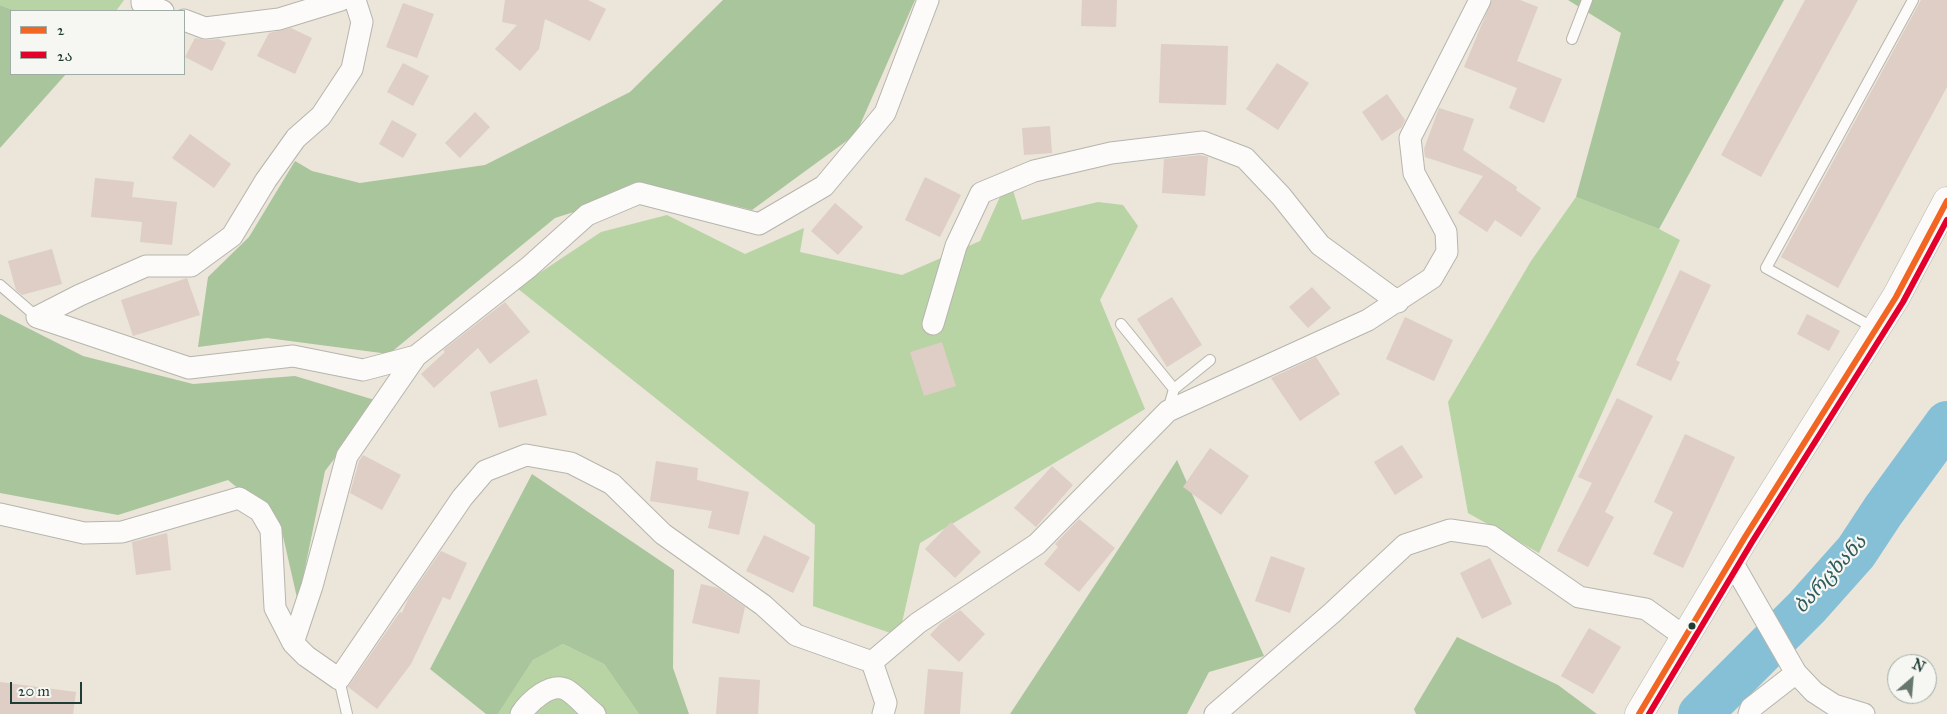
<!DOCTYPE html>
<html>
<head>
<meta charset="utf-8">
<style>
	body { margin:0 }
	#map { position:relative; width:1947px; height:714px; overflow:hidden; background:#ebe5da; font-family:"IM FELL Great Primer","Noto Serif Georgian",serif }
	canvas { display:block }
	.legend { position:absolute; left:10px; top:10px; width:175px; height:65px; box-sizing:border-box; background:#f6f6f2; border:1px solid #a0aca6; margin:0; padding:6px 9px; list-style:none; font-size:15px; color:#1f3d34 }
	.legend li { display:flex; align-items:center; gap:10px; height:25px }
	.legend b { width:25px; border:1px solid #a0aca6 }
	.north { position:absolute; left:1887px; top:654px; width:50px; height:50px; box-sizing:border-box; background:#f6f6f2; border:1px solid #a0aca6; border-radius:50%; rotate:27deg; font-size:14px; font-weight:700; line-height:20px; text-align:center; color:#1f3d34 }
	.north::after { content:''; display:block; margin:auto; width:18px; height:22px; background:#66786e; clip-path:polygon(50% 0,100% 100%,50% 72%,0 100%) }
	.scale { position:absolute; left:10px; top:682px; width:72px; height:22px; box-sizing:border-box; border:2px solid #1f3d34; border-top:0; padding-left:6px; font-size:15px; line-height:18px; white-space:nowrap; color:#1f3d34; -webkit-text-stroke:4px #f6f6f2; paint-order:stroke }
</style>
</head>
<body>
<div id="map">
<canvas width="1947" height="714"></canvas>
<ul class="legend">
<li><b style="height:6px;background:#f26522"></b>2</li>
<li><b style="height:6px;background:#e4002b"></b>2ა</li>
</ul>
<div class="north">N</div>
<div class="scale">20 m</div>
</div>
<script>
const ctx = document.querySelector('canvas').getContext('2d');
ctx.lineJoin = 'round';
function paint(path, color) { ctx.fillStyle = color; ctx.fill(path, 'evenodd'); }
function stroke(path, color, width, dash) { ctx.strokeStyle = color; ctx.lineWidth = width; ctx.lineCap = dash ? 'butt' : 'round'; ctx.setLineDash(dash || []); ctx.stroke(path); }
function write(font, color, halo, rows, align = 'center') {
  ctx.font = font + ' "IM FELL Great Primer","Noto Serif Georgian",serif'; ctx.lineWidth = 4.5; ctx.setLineDash([]); ctx.textBaseline = 'middle'; ctx.strokeStyle = halo; ctx.fillStyle = color; for (const [text, x, y, turn = 0] of rows) {
    ctx.save(); ctx.translate(x, y); ctx.rotate((+turn || 0) * Math.PI / 180); ctx.textAlign = isNaN(turn) ? turn : align; if (halo) ctx.strokeText(text, 0, 0); ctx.fillText(text, 0, 0); ctx.restore();
  }
}
paint(new Path2D(`
	M 0,0 L 124,0 L 116,11 L 16,11 L 0,5 Z
	M 1009,177 L 1022,220 L 1098,202 L 1123,205 L 1138,226 L 1100,300 L 1145,409 L 920,543 L 899,636 L 813,606 L 815,525 L 517,288 L 601,232 L 667,215 L 745,254 L 804,228 L 800,252 L 902,275 L 980,241 Z
	M 1576,197 L 1659,229 L 1680,240 L 1539,553 L 1468,513 L 1448,402 L 1531,261 Z
	M 563,644 L 604,664 L 639,714 L 498,714 L 533,660 Z`), '#b8d3a4');
paint(new Path2D(`
	M 723,0 L 915,0 L 856,134 L 752,210 L 655,186 L 555,218 L 389,354 L 267,338 L 198,347 L 208,277 L 249,237 L 295,161 L 312,171 L 360,183 L 485,165 L 630,92 Z
	M 1568,0 L 1784,0 L 1659,229 L 1576,197 L 1621,33 Z
	M 0,5 L 16,11 L 11,11 L 11,74 L 66,74 L 0,148 Z
	M 0,314 L 83,356 L 193,384 L 295,376 L 378,401 L 325,471 L 298,602 L 280,523 L 228,480 L 118,515 L 0,493 Z
	M 1177,460 L 1264,656 L 1209,672 L 1187,714 L 1010,714 Z
	M 532,474 L 674,570 L 673,668 L 689,714 L 639,714 L 604,664 L 563,644 L 533,660 L 498,714 L 486,714 L 430,669 Z
	M 1457,637 L 1558,685 L 1597,714 L 1416,714 L 1414,709 Z`), '#a8c59b');
stroke(new Path2D(`
	M 1700,714 L 1807,607 L 1856,552 L 1883,511 L 1947,423`), '#85c0d7', 44);
paint(new Path2D(`
	M 505,0 L 588,0 L 606,9 L 590,41 L 545,19 L 539,49 L 520,71 L 495,49 L 517,25 L 502,22 Z
	M 1082,0 L 1117,0 L 1116,27 L 1081,26 Z
	M 1492,0 L 1520,0 L 1538,7 L 1517,61 L 1562,79 L 1544,123 L 1509,108 L 1517,88 L 1464,67 Z
	M 1805,0 L 1858,0 L 1761,177 L 1721,155 Z
	M 1921,0 L 1947,0 L 1947,87 L 1838,288 L 1781,257 Z
	M 403,3 L 434,14 L 417,58 L 386,47 Z
	M 291,28 L 312,38 L 295,74 L 257,56 L 269,33 Z
	M 195,38 L 206,40 L 219,39 L 226,43 L 212,71 L 185,57 Z
	M 1161,44 L 1228,46 L 1226,105 L 1159,103 Z
	M 403,63 L 429,76 L 413,106 L 387,92 Z
	M 1277,63 L 1309,83 L 1278,130 L 1246,109 Z
	M 1387,94 L 1405,120 L 1402,127 L 1382,141 L 1362,112 Z
	M 1439,108 L 1474,119 L 1463,150 L 1517,187 L 1516,190 L 1541,208 L 1521,237 L 1495,220 L 1487,232 L 1458,213 L 1483,176 L 1425,157 L 1424,149 Z
	M 475,112 L 490,127 L 460,158 L 445,143 Z
	M 392,120 L 417,134 L 403,158 L 379,144 Z
	M 1050,126 L 1052,153 L 1024,155 L 1022,128 Z
	M 190,134 L 231,164 L 214,188 L 172,158 Z
	M 1200,155 L 1208,157 L 1205,196 L 1162,193 L 1164,159 Z
	M 925,177 L 961,195 L 940,237 L 905,220 Z
	M 95,178 L 134,182 L 132,197 L 177,202 L 172,245 L 140,242 L 142,222 L 91,217 Z
	M 835,203 L 863,227 L 838,255 L 811,231 Z
	M 52,249 L 62,284 L 22,295 L 16,290 L 8,261 Z
	M 1680,270 L 1711,285 L 1676,360 L 1680,362 L 1671,381 L 1636,365 Z
	M 187,278 L 200,315 L 133,336 L 121,300 Z
	M 1312,287 L 1331,308 L 1308,328 L 1289,307 Z
	M 1172,297 L 1202,345 L 1167,367 L 1137,319 Z
	M 505,302 L 530,332 L 490,364 L 478,348 L 434,388 L 421,374 L 445,352 L 443,350 Z
	M 1807,314 L 1840,331 L 1829,351 L 1797,334 Z
	M 1405,317 L 1453,340 L 1434,381 L 1386,359 Z
	M 942,342 L 956,386 L 924,396 L 910,352 Z
	M 1316,357 L 1340,394 L 1300,421 L 1271,378 Z
	M 537,379 L 547,415 L 499,428 L 490,392 Z
	M 1617,398 L 1653,416 L 1605,512 L 1614,517 L 1588,567 L 1557,551 L 1592,483 L 1578,477 Z
	M 1685,434 L 1735,457 L 1683,568 L 1653,554 L 1673,512 L 1654,502 Z
	M 1402,445 L 1423,477 L 1395,495 L 1374,462 Z
	M 1210,448 L 1249,476 L 1221,515 L 1183,487 Z
	M 363,455 L 401,475 L 382,510 L 350,493 L 359,461 Z
	M 656,461 L 698,468 L 697,480 L 749,492 L 739,535 L 708,528 L 712,511 L 650,501 Z
	M 1052,466 L 1073,485 L 1036,527 L 1014,508 Z
	M 1079,519 L 1115,548 L 1079,592 L 1044,564 L 1058,547 L 1055,544 Z
	M 951,522 L 981,552 L 955,578 L 925,549 Z
	M 167,533 L 171,570 L 136,575 L 132,542 Z
	M 764,535 L 810,557 L 793,593 L 746,571 Z
	M 441,551 L 467,563 L 450,600 L 443,597 L 411,664 L 377,709 L 348,687 L 400,612 L 402,613 L 408,599 Z
	M 1271,556 L 1305,568 L 1290,613 L 1255,601 Z
	M 1490,558 L 1512,604 L 1482,619 L 1460,573 Z
	M 701,584 L 718,588 L 745,607 L 739,634 L 692,623 Z
	M 960,610 L 985,634 L 959,662 L 930,635 L 941,623 Z
	M 1589,628 L 1621,647 L 1593,694 L 1561,676 Z
	M 928,669 L 963,672 L 960,714 L 924,714 Z
	M 719,677 L 760,680 L 758,714 L 716,714 Z
	M 0,682 L 76,692 L 73,714 L 0,714 Z`), '#decec5');
const lane = new Path2D(`
	M 1572,39 L 1587,0
	M 0,285 L 37,317
	M 1121,324 L 1174,389 L 1168,410
	M 1876,329 L 1766,268 L 1913,0
	M 1174,389 L 1210,360
	M 339,679 L 347,714`);
const street = new Path2D(`
	M 142,0 L 142,3 L 163,11
	M 184,20 L 205,28 L 279,19 L 341,0
	M 37,317 L 80,295 L 146,266 L 191,266 L 232,236 L 266,180 L 296,138 L 321,116 L 352,69 L 362,22 L 355,0
	M 37,317 L 189,368 L 293,356 L 363,370 L 416,356
	M 933,324 L 956,246 L 981,193 L 1034,171 L 1111,153 L 1203,142 L 1245,158 L 1281,196 L 1320,245 L 1398,302
	M 0,514 L 84,533 L 122,532 L 239,498 L 260,511 L 271,530 L 275,608 L 293,643
	M 1731,560 L 1796,673 L 1814,692 L 1834,705 L 1864,714
	M 872,662 L 918,623 L 1037,544 L 1168,411 L 1368,320 L 1432,278 L 1447,252 L 1446,232 L 1414,173 L 1410,138 L 1480,0
	M 521,714 C 529,702 551,681 567,690 C 577,696 585,707 595,714
	M 883,714 L 886,703 L 872,662 L 796,635 L 763,605 L 663,534 L 612,484 L 571,463 L 526,455 L 485,471 L 462,498 L 339,679 L 306,656 L 293,643 L 312,586 L 347,456 L 416,356 L 529,267 L 587,215 L 639,193 L 759,224 L 824,186 L 885,113 L 928,0
	M 1215,714 L 1332,613 L 1405,545 L 1450,530 L 1491,536 L 1579,597 L 1646,609 L 1685,637
	M 1749,714 L 1751,708 L 1796,673`);
const secondary = new Path2D(`
	M 1639,714 L 1745,537 L 1896,297 L 1947,201`);
stroke(lane, '#b6b5ad', 12);
stroke(street, '#b6b5ad', 23);
stroke(secondary, '#b6b5ad', 29);
stroke(lane, '#fcfbf9', 10);
stroke(street, '#fcfbf9', 21);
stroke(secondary, '#fcfbf9', 28);
stroke(new Path2D(`
	M 1639,714 L 1745,537 L 1896,297 L 1947,201`), '#f26522', 6);
stroke(new Path2D(`
	M 1649,714 L 1752,542 L 1903,302 L 1947,220`), '#e4002b', 6);
for (const [x, y, r, color] of [
	[1692,626,4.5,"#1f3d34"]
]) { const dot = new Path2D(); dot.arc(x, y, r, 0, 2 * Math.PI); ctx.fillStyle = color; ctx.fill(dot); stroke(dot, '#f6f6f2', 2); }
write('italic 20px', '#2e5a5c', '#f6f6f2', [
	["ბარცხანა",1831,575,-48]
]);
</script>
</body>
</html>
